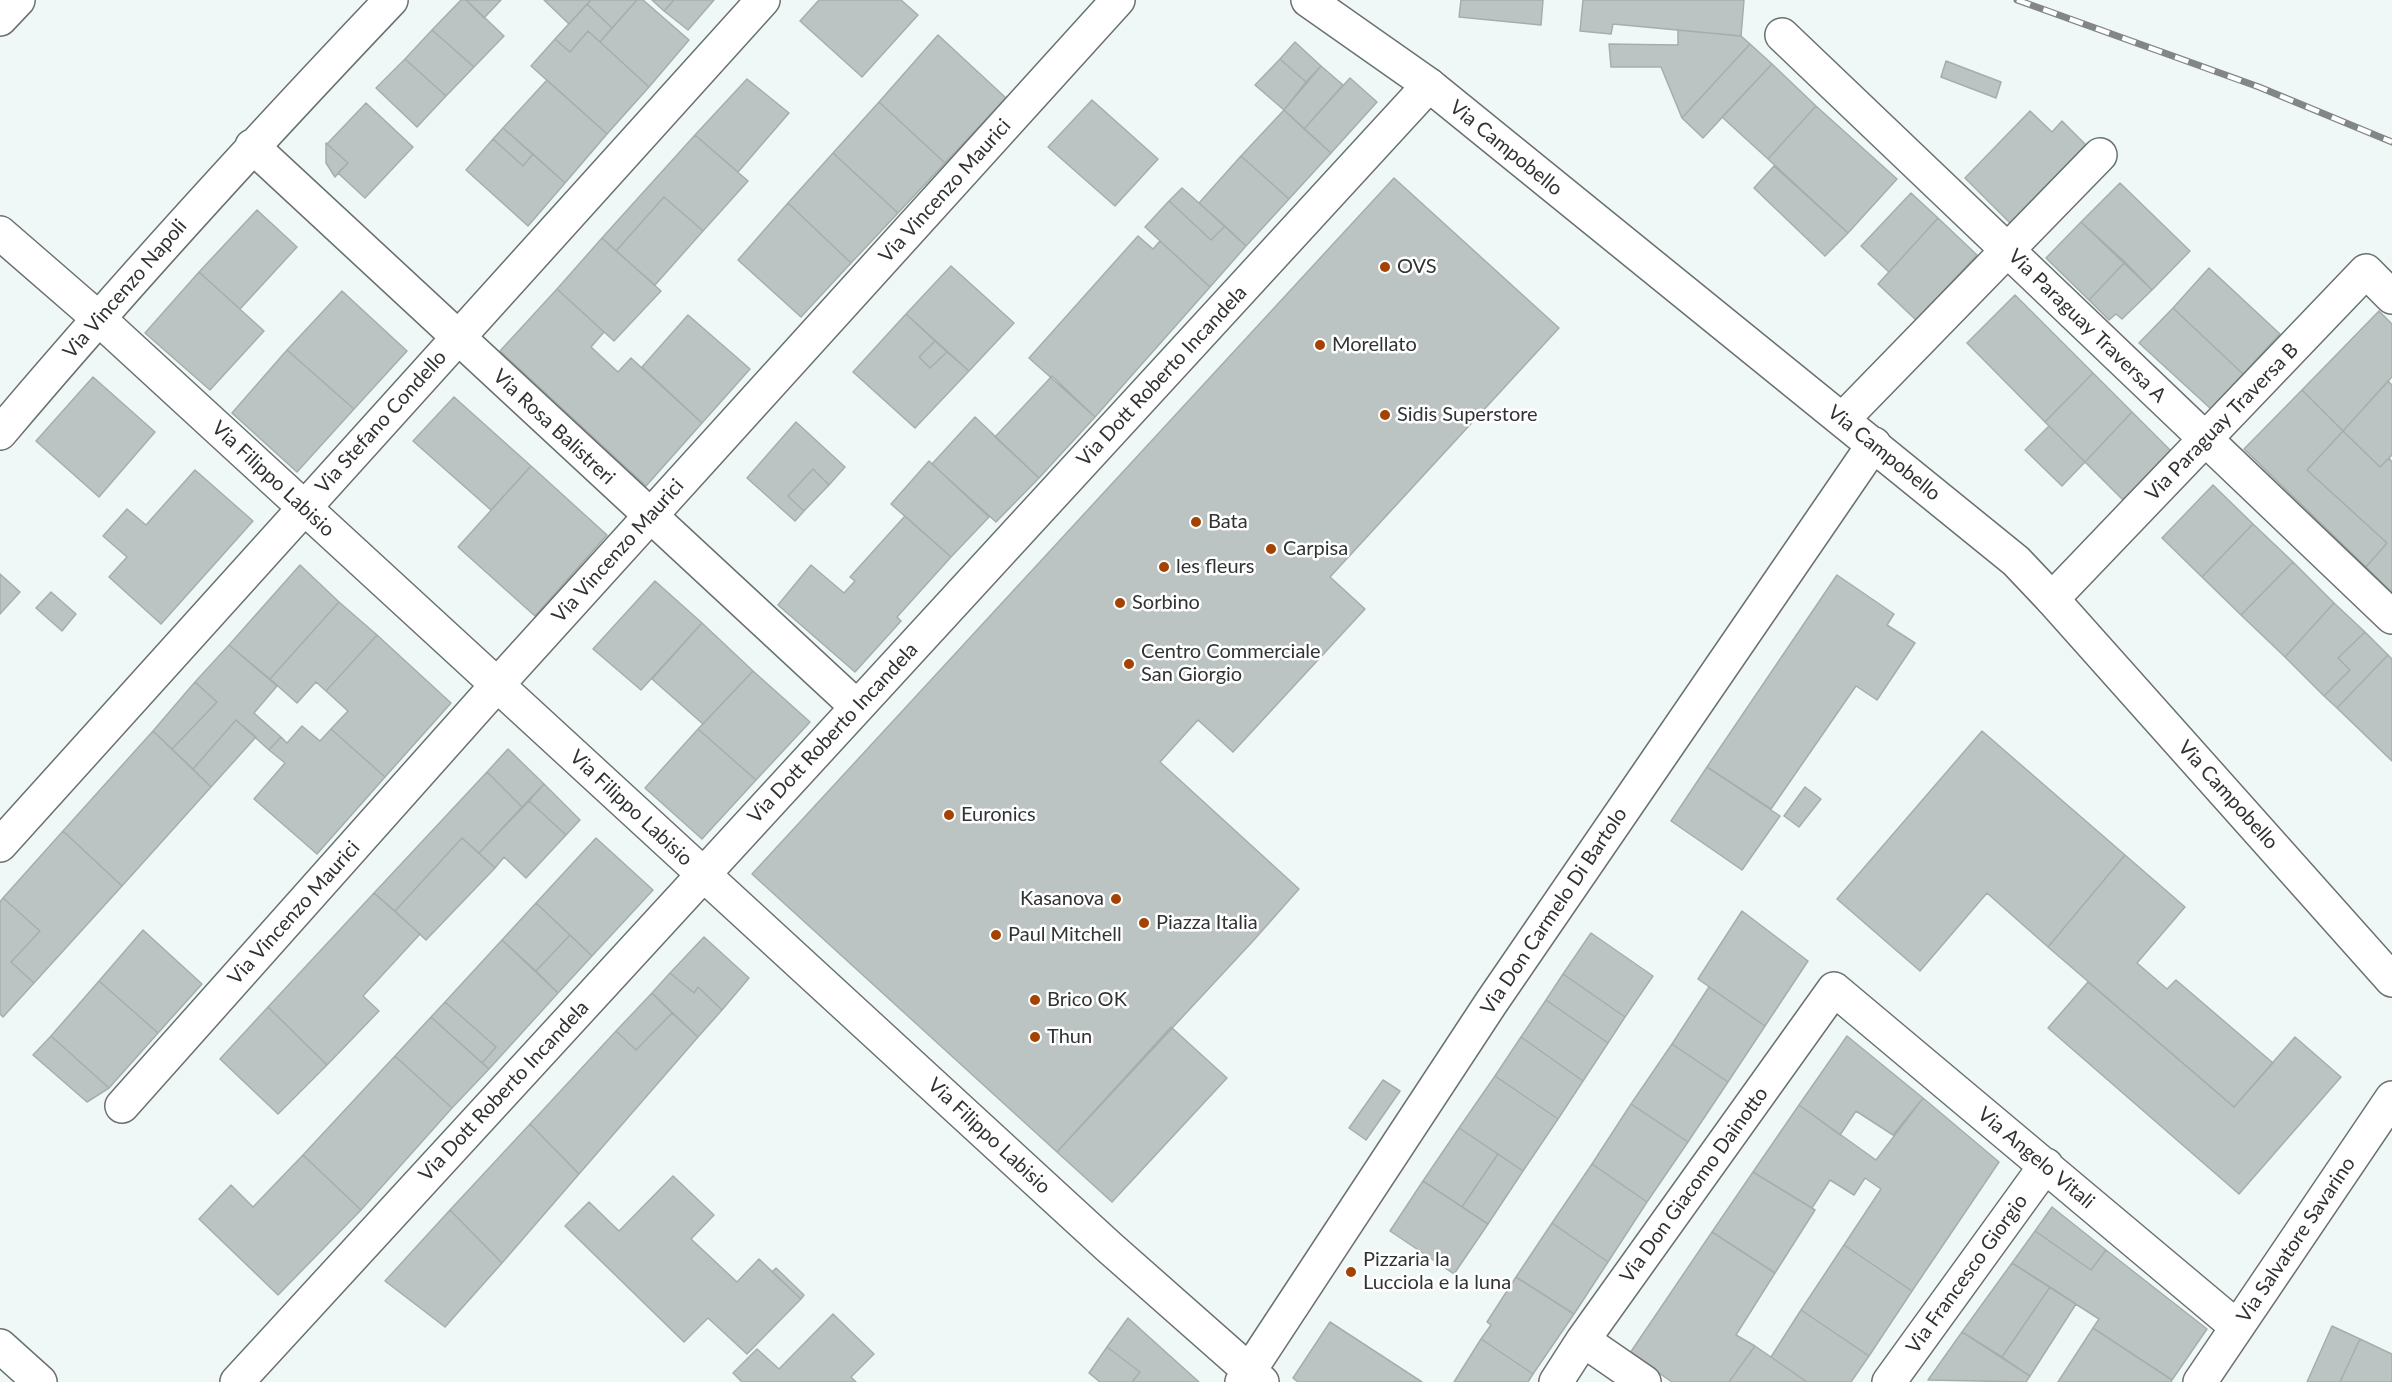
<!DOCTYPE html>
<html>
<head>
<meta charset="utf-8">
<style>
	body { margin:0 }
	canvas { display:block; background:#f0f8f7 }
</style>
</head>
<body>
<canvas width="2392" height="1382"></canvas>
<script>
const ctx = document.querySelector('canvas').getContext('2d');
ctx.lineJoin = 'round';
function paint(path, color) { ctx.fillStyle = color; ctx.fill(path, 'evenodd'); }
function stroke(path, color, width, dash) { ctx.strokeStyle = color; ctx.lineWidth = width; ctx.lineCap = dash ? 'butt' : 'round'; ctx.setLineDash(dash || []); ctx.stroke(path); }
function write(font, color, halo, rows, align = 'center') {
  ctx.font = font + ' Lato,sans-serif'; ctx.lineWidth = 5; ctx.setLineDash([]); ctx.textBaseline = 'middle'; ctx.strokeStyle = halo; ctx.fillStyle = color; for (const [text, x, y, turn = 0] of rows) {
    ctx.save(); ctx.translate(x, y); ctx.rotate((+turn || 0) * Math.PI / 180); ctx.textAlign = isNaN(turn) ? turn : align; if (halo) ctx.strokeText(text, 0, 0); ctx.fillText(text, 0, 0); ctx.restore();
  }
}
const building = new Path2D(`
	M 461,0 L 466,0 L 504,36 L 474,67 L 432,30 Z
	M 466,0 L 501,0 L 484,18 Z
	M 544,0 L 591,0 L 569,24 Z
	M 591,0 L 637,0 L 612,28 L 587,4 Z
	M 637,0 L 643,0 L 689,40 L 649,87 L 600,42 Z
	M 652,0 L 674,0 L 664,11 Z
	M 674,0 L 714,0 L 688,30 L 664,11 Z
	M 819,0 L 901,0 L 918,15 L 862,77 L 800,21 Z
	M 1461,0 L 1543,0 L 1541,25 L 1459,17 Z
	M 1583,0 L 1744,0 L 1741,36 L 1613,24 L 1611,34 L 1580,31 Z
	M 587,4 L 612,28 L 600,42 L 588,31 L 570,52 L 555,39 Z
	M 432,30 L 474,67 L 446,96 L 405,59 Z
	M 1678,30 L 1741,36 L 1750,44 L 1682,118 L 1661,67 L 1611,67 L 1609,44 L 1678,45 Z
	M 588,31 L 649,87 L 607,134 L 531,66 L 555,39 L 570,52 Z
	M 938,35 L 1006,98 L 945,163 L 879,102 Z
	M 1295,42 L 1321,66 L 1306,82 L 1280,59 Z
	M 1750,44 L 1772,64 L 1703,138 L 1682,118 Z
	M 405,59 L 446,96 L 417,127 L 376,88 Z
	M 1280,59 L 1306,82 L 1284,110 L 1255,85 Z
	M 1946,61 L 2001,82 L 1996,98 L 1941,77 Z
	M 1772,64 L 1816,106 L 1768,159 L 1722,117 Z
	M 1321,66 L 1343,85 L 1304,129 L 1284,110 Z
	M 1350,78 L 1377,102 L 1331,153 L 1304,129 Z
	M 747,79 L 789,113 L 738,172 L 695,135 Z
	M 547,80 L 607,134 L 565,183 L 503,128 Z
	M 1092,100 L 1158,159 L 1115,206 L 1048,147 Z
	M 879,102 L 945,163 L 898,213 L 833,153 Z
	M 366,103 L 413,147 L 365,198 L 338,173 L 348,163 L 327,144 Z
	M 1816,106 L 1897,179 L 1848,233 L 1768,159 Z
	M 1284,110 L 1331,153 L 1289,199 L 1241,156 Z
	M 2030,111 L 2052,132 L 2062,121 L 2086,145 L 2010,223 L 1965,178 Z
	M 503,128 L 533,154 L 523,166 L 493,139 Z
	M 695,135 L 748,181 L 703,231 L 664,197 L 616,251 L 602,238 Z
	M 493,139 L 523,166 L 533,154 L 565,183 L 528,226 L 466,170 Z
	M 326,143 L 348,163 L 335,177 L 326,163 Z
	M 833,153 L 898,213 L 851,263 L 788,203 Z
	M 1241,156 L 1289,199 L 1246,246 L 1199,203 Z
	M 1774,166 L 1848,233 L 1825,256 L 1754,188 Z
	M 1394,178 L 1559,328 L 1330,577 L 1365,609 L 1233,752 L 1198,720 L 1160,762 L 1299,889 L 1253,941 L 1057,1152 L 752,874 Z
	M 2120,183 L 2190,251 L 2152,290 L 2081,222 Z
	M 1182,188 L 1225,226 L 1211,240 L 1169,201 Z
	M 1911,193 L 1938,218 L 1889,272 L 1861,246 Z
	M 664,197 L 703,231 L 655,285 L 616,251 Z
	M 1169,201 L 1211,240 L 1225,226 L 1246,246 L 1210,287 L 1145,227 Z
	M 788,203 L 851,263 L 801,317 L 738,260 Z
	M 257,210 L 297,247 L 240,309 L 199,272 Z
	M 1938,218 L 1977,255 L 1916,320 L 1878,284 Z
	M 2081,222 L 2125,262 L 2089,300 L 2046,258 Z
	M 1138,236 L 1153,249 L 1160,241 L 1210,287 L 1095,417 L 1029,358 Z
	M 602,238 L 661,291 L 614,341 L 557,289 Z
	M 2125,262 L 2152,290 L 2122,319 L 2116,314 L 2109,320 L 2089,300 Z
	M 951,266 L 1014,323 L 969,371 L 906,314 Z
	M 2209,268 L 2280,334 L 2243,374 L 2173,308 Z
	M 199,272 L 264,331 L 210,390 L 145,333 Z
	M 557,289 L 604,332 L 591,347 L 618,372 L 631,358 L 702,423 L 646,486 L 500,351 Z
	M 342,291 L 407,351 L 354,409 L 287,350 Z
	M 2015,295 L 2093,373 L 2045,422 L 1967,343 Z
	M 2173,308 L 2243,374 L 2211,409 L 2139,343 Z
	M 2379,311 L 2392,324 L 2392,377 L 2343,431 L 2302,390 Z
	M 906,314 L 935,341 L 919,357 L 930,368 L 947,352 L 969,371 L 915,428 L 853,372 Z
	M 688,315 L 750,369 L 702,423 L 642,367 Z
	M 935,341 L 947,352 L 930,368 L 919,357 Z
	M 287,350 L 354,409 L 297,472 L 232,413 Z
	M 2093,373 L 2132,412 L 2085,462 L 2045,422 Z
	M 1052,376 L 1095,417 L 1039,478 L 995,437 Z
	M 93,377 L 155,432 L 99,497 L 36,441 Z
	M 2388,381 L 2392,385 L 2392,455 L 2380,467 L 2343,431 Z
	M 2302,390 L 2343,431 L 2307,470 L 2387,543 L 2366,567 L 2244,449 Z
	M 454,397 L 531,466 L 491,510 L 413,441 Z
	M 2132,412 L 2172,452 L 2123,500 L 2085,462 Z
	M 975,417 L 1039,478 L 996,522 L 932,464 Z
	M 796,422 L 845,467 L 829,485 L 813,469 L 788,496 L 804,511 L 795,521 L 747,478 Z
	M 2049,426 L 2085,462 L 2062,486 L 2025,450 Z
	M 2343,431 L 2380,467 L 2389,458 L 2392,462 L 2392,593 L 2366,567 L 2387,543 L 2307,470 Z
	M 929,461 L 989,517 L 951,557 L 891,504 Z
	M 531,466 L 607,535 L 535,616 L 458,547 Z
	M 813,469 L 829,485 L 804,511 L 788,496 Z
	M 195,470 L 253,521 L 161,624 L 109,577 L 127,557 L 103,536 L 127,509 L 146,525 Z
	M 2213,485 L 2253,524 L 2202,577 L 2162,538 Z
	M 905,516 L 951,557 L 897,617 L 901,621 L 855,672 L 778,605 L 811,565 L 844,593 L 855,581 L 850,577 Z
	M 2253,524 L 2293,562 L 2241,615 L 2202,577 Z
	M 2293,562 L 2334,603 L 2285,657 L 2241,615 Z
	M 300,565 L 339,602 L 270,679 L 229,645 Z
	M 0,574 L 20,592 L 0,614 Z
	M 1837,575 L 1894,614 L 1887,625 L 1915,643 L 1877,700 L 1856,686 L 1771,809 L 1707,767 Z
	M 655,581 L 702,623 L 641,690 L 593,649 Z
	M 51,592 L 76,614 L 62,631 L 36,608 Z
	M 339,602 L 377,635 L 326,691 L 316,682 L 297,703 L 270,679 Z
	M 2334,603 L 2365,632 L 2338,658 L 2350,670 L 2324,696 L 2285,657 Z
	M 702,623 L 753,671 L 703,724 L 652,679 Z
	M 2365,632 L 2388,655 L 2337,708 L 2324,696 L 2350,670 L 2338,658 Z
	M 377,635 L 451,703 L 385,777 L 331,729 L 348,711 L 326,691 Z
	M 229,645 L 277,686 L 254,713 L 281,737 L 269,750 L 236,720 L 193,769 L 172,749 L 217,702 L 195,682 Z
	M 2388,655 L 2392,659 L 2392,761 L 2337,708 Z
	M 753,671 L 810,722 L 756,780 L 698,729 Z
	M 195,682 L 217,702 L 172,749 L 153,731 Z
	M 236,720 L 256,737 L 211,787 L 193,769 Z
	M 302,726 L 320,741 L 331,729 L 385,777 L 317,854 L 254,799 L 285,763 L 269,750 L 281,737 L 287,743 Z
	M 698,729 L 756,780 L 702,839 L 645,788 Z
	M 153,731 L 211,787 L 122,886 L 63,831 Z
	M 1982,731 L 2125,855 L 2048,947 L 1987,893 L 1920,971 L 1837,899 Z
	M 508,749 L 544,784 L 522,807 L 487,772 Z
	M 1707,767 L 1780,816 L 1742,870 L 1671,821 Z
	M 487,772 L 522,807 L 479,853 L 462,838 L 395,911 L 374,893 Z
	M 544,784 L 580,820 L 566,835 L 529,801 Z
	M 1805,787 L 1821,799 L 1799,827 L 1784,816 Z
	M 529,801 L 566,835 L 526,878 L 504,857 L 495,868 L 479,853 Z
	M 63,831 L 122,886 L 34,983 L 11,962 L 40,931 L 3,898 Z
	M 462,838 L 495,868 L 426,940 L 395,911 Z
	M 596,838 L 653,890 L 592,956 L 536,903 Z
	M 2125,855 L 2185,907 L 2137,963 L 2167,989 L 2176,980 L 2273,1063 L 2234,1107 L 2048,947 Z
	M 374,893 L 420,934 L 363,996 L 379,1011 L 327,1065 L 268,1007 Z
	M 3,898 L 40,931 L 11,962 L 34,983 L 3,1017 L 0,1014 L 0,902 Z
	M 536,903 L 570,935 L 536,971 L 502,940 Z
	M 1742,911 L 1808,961 L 1765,1026 L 1698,979 Z
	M 143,930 L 202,984 L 158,1033 L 99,981 Z
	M 1591,933 L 1653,976 L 1625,1017 L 1563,974 Z
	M 570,935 L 592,956 L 558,993 L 536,971 Z
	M 704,937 L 749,978 L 722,1010 L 698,987 L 694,993 L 670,973 Z
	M 502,940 L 558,993 L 489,1069 L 482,1063 L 496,1047 L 445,1002 Z
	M 670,973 L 694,993 L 698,987 L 722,1010 L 698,1037 L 652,993 Z
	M 1563,974 L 1625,1017 L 1608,1043 L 1546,1000 Z
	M 99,981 L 158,1033 L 109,1088 L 51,1036 Z
	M 2088,982 L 2234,1107 L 2295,1037 L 2341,1077 L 2239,1194 L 2048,1028 Z
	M 1709,987 L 1765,1026 L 1728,1082 L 1672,1044 Z
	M 652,993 L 672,1013 L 636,1050 L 616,1031 Z
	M 1546,1000 L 1608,1043 L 1583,1081 L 1521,1037 Z
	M 445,1002 L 496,1047 L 482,1063 L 431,1017 Z
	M 268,1007 L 327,1065 L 278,1114 L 220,1059 Z
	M 672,1013 L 698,1037 L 579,1174 L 530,1124 L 616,1031 L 636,1050 Z
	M 431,1017 L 489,1069 L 452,1108 L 395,1056 Z
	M 1171,1027 L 1227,1078 L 1112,1202 L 1057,1152 Z
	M 51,1036 L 109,1088 L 87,1102 L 33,1055 Z
	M 1847,1036 L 1923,1098 L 1893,1135 L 1856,1111 L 1840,1135 L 1799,1105 Z
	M 1521,1037 L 1583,1081 L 1558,1119 L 1495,1076 Z
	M 1672,1044 L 1728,1082 L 1688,1142 L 1631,1104 Z
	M 395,1056 L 452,1108 L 361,1210 L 303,1155 Z
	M 1495,1076 L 1558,1119 L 1523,1171 L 1459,1128 Z
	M 1383,1080 L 1400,1091 L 1366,1140 L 1349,1128 Z
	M 1923,1098 L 1999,1162 L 1912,1291 L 1844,1245 L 1881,1189 L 1865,1178 L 1854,1195 L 1830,1180 L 1812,1208 L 1753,1172 L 1799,1105 L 1876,1160 Z
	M 1631,1104 L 1688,1142 L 1647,1202 L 1592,1164 Z
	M 530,1124 L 579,1174 L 502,1263 L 450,1210 Z
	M 1459,1128 L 1498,1154 L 1462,1207 L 1423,1181 Z
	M 1498,1154 L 1523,1171 L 1488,1224 L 1462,1207 Z
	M 303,1155 L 361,1210 L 278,1295 L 199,1219 L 231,1185 L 253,1207 Z
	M 1592,1164 L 1647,1202 L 1608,1262 L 1552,1223 Z
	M 1753,1172 L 1815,1210 L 1775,1273 L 1712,1232 Z
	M 673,1176 L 714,1215 L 691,1239 L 737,1282 L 759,1259 L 801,1299 L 747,1354 L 708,1318 L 684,1342 L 565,1226 L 589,1202 L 619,1231 Z
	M 1423,1181 L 1488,1224 L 1454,1274 L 1390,1231 Z
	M 2052,1207 L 2106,1250 L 2091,1270 L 2035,1231 Z
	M 450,1210 L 502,1263 L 445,1327 L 385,1281 Z
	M 1552,1223 L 1608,1262 L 1574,1314 L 1516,1277 Z
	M 2035,1231 L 2091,1270 L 2106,1250 L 2207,1329 L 2172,1380 L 2093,1328 L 2099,1319 L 2012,1263 Z
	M 1712,1232 L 1775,1273 L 1736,1335 L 1755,1346 L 1729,1382 L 1672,1382 L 1630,1353 Z
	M 1844,1245 L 1912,1291 L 1869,1356 L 1801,1310 Z
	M 2012,1263 L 2050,1287 L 2002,1357 L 1962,1332 Z
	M 776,1268 L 804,1295 L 801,1299 L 772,1272 Z
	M 1516,1277 L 1574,1314 L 1533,1374 L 1481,1339 L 1491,1325 L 1487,1322 Z
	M 2050,1287 L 2076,1304 L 2030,1376 L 2002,1357 Z
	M 1801,1310 L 1869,1356 L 1851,1382 L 1807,1382 L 1771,1357 Z
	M 833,1314 L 874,1354 L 851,1377 L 856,1382 L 742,1382 L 733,1373 L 757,1349 L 779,1369 Z
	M 1128,1318 L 1199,1382 L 1132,1382 L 1140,1372 L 1107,1347 Z
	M 1330,1322 L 1422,1382 L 1298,1382 L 1293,1378 Z
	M 2332,1326 L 2360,1339 L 2340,1382 L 2307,1382 Z
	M 2093,1328 L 2172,1380 L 2171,1382 L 2058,1382 Z
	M 1962,1332 L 2030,1376 L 2026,1382 L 1928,1380 Z
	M 1481,1339 L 1533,1374 L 1528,1382 L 1454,1382 Z
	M 2360,1339 L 2392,1354 L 2392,1382 L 2340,1382 Z
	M 1755,1346 L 1771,1357 L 1807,1382 L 1729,1382 Z
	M 1107,1347 L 1140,1372 L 1132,1382 L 1100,1382 L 1089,1373 Z`);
paint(building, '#bcc4c3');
stroke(building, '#a6aead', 1.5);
const minor = new Path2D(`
	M 0,19 L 18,0
	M 1782,35 L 2392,617
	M 252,146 L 857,707
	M 0,233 L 98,318 L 1109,1247 L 1262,1382
	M 1843,419 L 2100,155
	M 0,433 C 126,284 257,141 391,0
	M 2052,599 L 2366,271 L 2392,297
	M 0,845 L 763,0
	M 122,1106 L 497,685 L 1118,0
	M 1583,1340 L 1644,1382
	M 0,1346 L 40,1382
	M 237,1382 L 1429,85
	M 1242,1382 L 1491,1003 L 1874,444
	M 1556,1382 L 1583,1340 L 1834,989 L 2237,1327
	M 1889,1382 L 2046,1165
	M 2200,1382 L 2392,1098`);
const secondary = new Path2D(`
	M 1308,0 L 1429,85 L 2016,561 L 2052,599 L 2392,980`);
stroke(minor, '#6a7170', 36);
stroke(secondary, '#6a7170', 36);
stroke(minor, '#fff', 33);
stroke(secondary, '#fff', 33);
const rail = new Path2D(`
	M 2017,0 L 2259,87 L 2392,142`);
stroke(rail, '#828786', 7);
stroke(rail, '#fff', 4.5, [14]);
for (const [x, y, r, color] of [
	[1385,267,6,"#a44201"],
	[1320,345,6,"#a44201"],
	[1385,415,6,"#a44201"],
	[1196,522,6,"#a44201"],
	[1271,549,6,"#a44201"],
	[1164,567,6,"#a44201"],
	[1120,603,6,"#a44201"],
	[1129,664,6,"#a44201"],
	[949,815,6,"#a44201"],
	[1116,899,6,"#a44201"],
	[1144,923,6,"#a44201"],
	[996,935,6,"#a44201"],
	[1035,1000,6,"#a44201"],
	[1035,1037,6,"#a44201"],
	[1351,1272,6,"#a44201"]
]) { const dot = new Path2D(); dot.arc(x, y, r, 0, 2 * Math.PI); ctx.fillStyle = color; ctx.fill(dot); stroke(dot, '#fff', 2); }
write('20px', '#303332', '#fff', [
	["Via Campobello",1506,148,39],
	["Via Vincenzo Maurici",945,191,-48],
	["Via Vincenzo Napoli",125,289,-49],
	["Via Paraguay Traversa A",2087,326,44],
	["Via Dott Roberto Incandela",1162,376,-47],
	["Via Stefano Condello",381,422,-48],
	["Via Paraguay Traversa B",2222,422,-46],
	["Via Rosa Balistreri",554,427,43],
	["Via Campobello",1884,453,39],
	["Via Filippo Labisio",273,479,43],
	["Via Vincenzo Maurici",618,551,-48],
	["Via Dott Roberto Incandela",833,733,-47],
	["Via Campobello",2228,795,48],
	["Via Filippo Labisio",631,808,43],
	["Via Don Carmelo Di Bartolo",1554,911,-56],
	["Via Vincenzo Maurici",294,913,-48],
	["Via Dott Roberto Incandela",504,1091,-47],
	["Via Filippo Labisio",989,1136,43],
	["Via Angelo Vitali",2036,1158,40],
	["Via Don Giacomo Dainotto",1694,1185,-54],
	["Via Salvatore Savarino",2296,1240,-56],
	["Via Francesco Giorgio",1967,1274,-54]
]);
write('20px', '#303332', '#fff', [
	["OVS",1397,267],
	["Morellato",1332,345],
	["Sidis Superstore",1397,415],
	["Bata",1208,522],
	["Carpisa",1283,549],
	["les fleurs",1176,567],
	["Sorbino",1132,603],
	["Centro Commerciale",1141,652],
	["San Giorgio",1141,675],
	["Euronics",961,815],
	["Kasanova",1104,899,"right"],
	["Piazza Italia",1156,923],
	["Paul Mitchell",1008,935],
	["Brico OK",1047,1000],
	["Thun",1047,1037],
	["Pizzaria la",1363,1260],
	["Lucciola e la luna",1363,1283]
], 'left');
</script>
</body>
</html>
